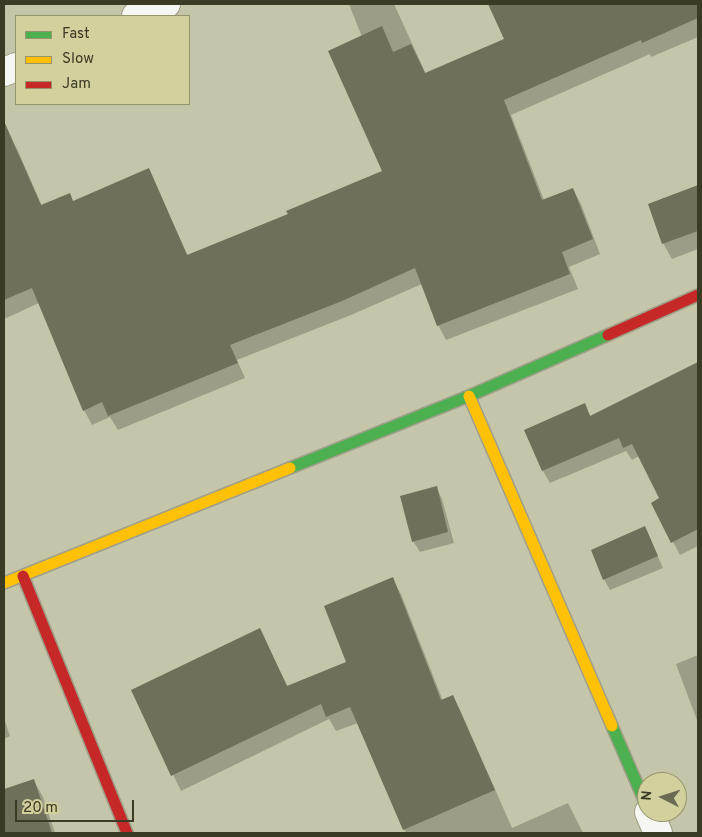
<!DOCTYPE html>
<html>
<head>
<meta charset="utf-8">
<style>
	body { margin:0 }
	#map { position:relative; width:702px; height:837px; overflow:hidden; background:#c5c5a9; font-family:Overpass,sans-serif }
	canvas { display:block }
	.frame { position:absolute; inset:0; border:5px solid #3b3a25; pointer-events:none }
	.legend { position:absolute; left:15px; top:15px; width:175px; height:90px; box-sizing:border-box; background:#d2d09c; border:1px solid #96946c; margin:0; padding:6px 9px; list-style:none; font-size:15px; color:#3b3a25 }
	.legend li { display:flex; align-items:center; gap:10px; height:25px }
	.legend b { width:25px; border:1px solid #96946c }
	.north { position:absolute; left:637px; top:772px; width:50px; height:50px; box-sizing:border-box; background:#d2d09c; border:1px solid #96946c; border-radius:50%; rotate:275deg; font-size:14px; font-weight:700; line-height:20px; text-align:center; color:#3b3a25 }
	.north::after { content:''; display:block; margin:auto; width:18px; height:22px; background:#6b6b53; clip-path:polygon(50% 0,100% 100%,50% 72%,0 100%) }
	.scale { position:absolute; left:15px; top:800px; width:119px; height:22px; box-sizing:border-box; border:2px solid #3b3a25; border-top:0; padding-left:6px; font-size:15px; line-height:18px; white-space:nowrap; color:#3b3a25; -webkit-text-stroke:4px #d2d09c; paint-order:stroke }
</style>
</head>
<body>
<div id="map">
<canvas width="702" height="837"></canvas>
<div class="frame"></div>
<ul class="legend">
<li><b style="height:6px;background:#4caf50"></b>Fast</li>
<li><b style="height:6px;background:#ffc107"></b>Slow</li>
<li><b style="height:6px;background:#c62828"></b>Jam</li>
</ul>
<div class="north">N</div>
<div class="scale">20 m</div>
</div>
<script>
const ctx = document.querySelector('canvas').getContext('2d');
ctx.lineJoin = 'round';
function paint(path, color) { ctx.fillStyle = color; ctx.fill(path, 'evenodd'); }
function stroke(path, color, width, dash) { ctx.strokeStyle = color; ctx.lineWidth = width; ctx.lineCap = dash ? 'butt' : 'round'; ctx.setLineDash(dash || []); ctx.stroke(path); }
paint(new Path2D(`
	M 349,4 L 394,4 L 426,74 L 505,40 L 490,4 L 698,4 L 698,37 L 651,57 L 650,54 L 511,115 L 544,200 L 573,189 L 581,204 L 600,254 L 569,267 L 578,289 L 446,340 L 438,325 L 422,284 L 351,315 L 237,360 L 245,378 L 118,430 L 110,417 L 92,425 L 84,410 L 39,303 L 4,319 L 4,138 L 9,136 L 18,151 L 42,206 L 73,202 L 149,170 L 188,256 L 289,215 L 384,172 L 362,37 Z
	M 698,187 L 698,249 L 672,259 L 663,243 L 649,205 Z
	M 698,363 L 698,546 L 680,555 L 652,503 L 661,499 L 639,456 L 632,460 L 626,451 L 550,483 L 543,471 L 584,404 L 591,417 Z
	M 436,487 L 442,499 L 454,543 L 420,552 L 413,541 Z
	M 645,528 L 663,568 L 610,590 L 604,579 Z
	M 392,579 L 401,594 L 443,701 L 453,696 L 461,712 L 512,828 L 568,803 L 583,833 L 406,833 L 358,723 L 336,731 L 329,719 L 181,791 L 132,691 L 259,630 L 288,687 L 348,663 Z
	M 698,655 L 698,723 L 676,664 Z
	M 4,718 L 10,736 L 4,739 Z
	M 34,781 L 43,797 L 55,833 L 4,833 L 4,791 Z`), '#0003');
paint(new Path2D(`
	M 488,4 L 698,4 L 698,18 L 642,43 L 641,40 L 504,100 L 542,200 L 573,188 L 593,239 L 562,252 L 570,274 L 437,326 L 415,268 L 342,301 L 230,345 L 238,363 L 108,416 L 102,402 L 83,411 L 32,288 L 4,300 L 4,121 L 41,205 L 70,193 L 73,201 L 149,168 L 187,255 L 288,214 L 286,211 L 382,171 L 328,51 L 382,26 L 393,52 L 411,44 L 425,73 L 504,39 Z
	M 698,185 L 698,231 L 662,244 L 648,204 Z
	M 698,362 L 698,529 L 671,543 L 651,503 L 659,498 L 632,444 L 623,448 L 619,438 L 542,471 L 524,430 L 585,403 L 590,416 Z
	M 437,486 L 448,532 L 412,542 L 400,496 Z
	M 645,526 L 658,556 L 603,580 L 591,550 Z
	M 393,577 L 441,700 L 453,695 L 495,790 L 403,830 L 350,707 L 326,717 L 321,704 L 171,776 L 131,690 L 260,628 L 287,686 L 346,662 L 324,606 Z
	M 34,779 L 52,833 L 4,833 L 4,789 Z`), '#6f6f5a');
const street = new Path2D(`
	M 136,16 L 166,4
	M 4,72 L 16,67
	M 649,812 L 658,833`);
const fast = new Path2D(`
	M 290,468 L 469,396 L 608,335
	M 612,726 L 647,807`);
const slow = new Path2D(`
	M 469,396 L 612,726
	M 4,583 L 290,468`);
const jam = new Path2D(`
	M 608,335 L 698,295
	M 23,576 L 127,833`);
stroke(street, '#9f9f89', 30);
stroke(fast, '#9f9f89', 14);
stroke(slow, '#9f9f89', 14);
stroke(jam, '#9f9f89', 14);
stroke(street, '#f6f6f2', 28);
stroke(fast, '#4caf50', 11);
stroke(slow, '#ffc107', 11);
stroke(jam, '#c62828', 11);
</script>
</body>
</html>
